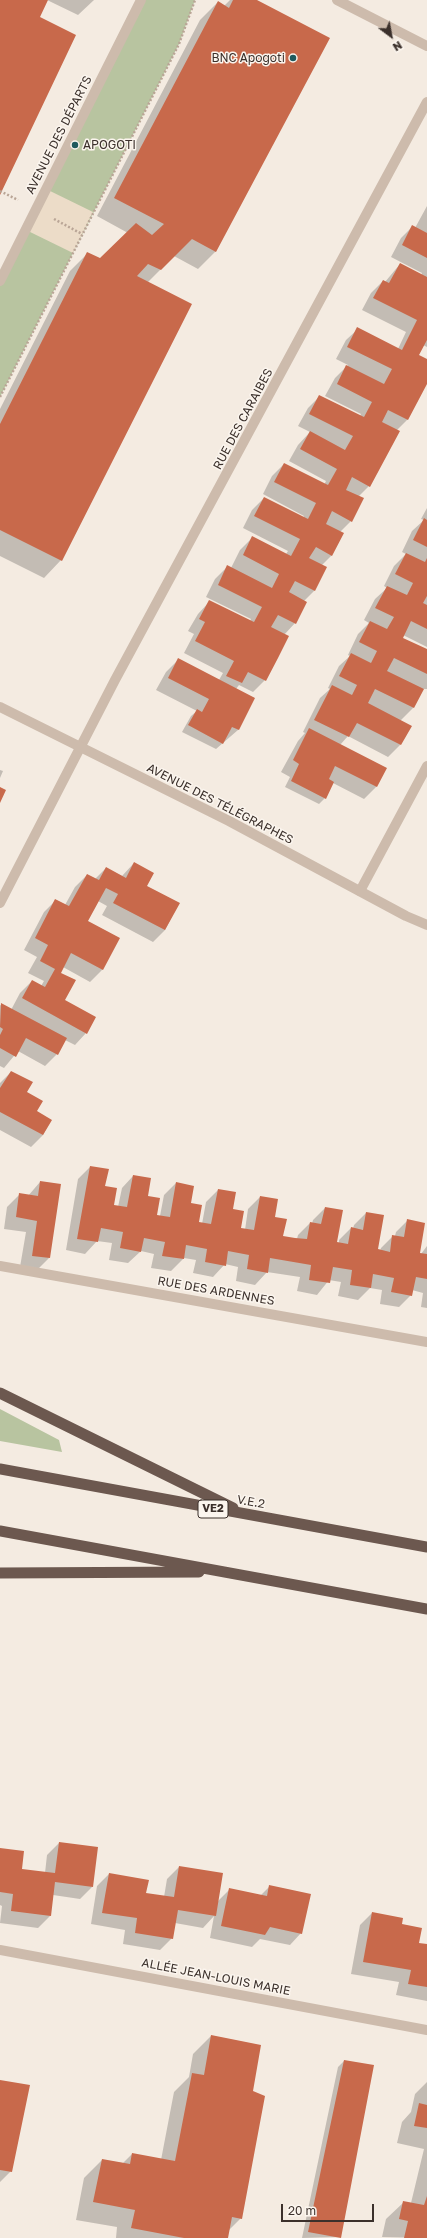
<!DOCTYPE html>
<html>
<head>
<meta charset="utf-8">
<style>
	body { margin:0 }
	#map { position:relative; width:427px; height:2238px; overflow:hidden; background:#f4ebe1; font-family:"Golos Text",sans-serif }
	canvas { display:block }
	.north { position:absolute; left:371px; top:16px; width:40px; height:40px; -webkit-text-stroke:3px #fbf5ee; paint-order:stroke; rotate:148deg; font-size:11px; font-weight:700; line-height:16px; text-align:center; color:#3b302b }
	.north::after { content:''; display:block; margin:auto; width:14px; height:18px; background:#3b302b; clip-path:polygon(50% 0,100% 100%,50% 72%,0 100%) }
	.scale { position:absolute; left:281px; top:2204px; width:93px; height:18px; box-sizing:border-box; border:2px solid #3b302b; border-top:0; padding-left:5px; font-size:12px; line-height:14px; white-space:nowrap; color:#3b302b; -webkit-text-stroke:3px #fbf5ee; paint-order:stroke }
</style>
</head>
<body>
<div id="map">
<canvas width="427" height="2238"></canvas>
<div class="north">N</div>
<div class="scale">20 m</div>
</div>
<script>
const ctx = document.querySelector('canvas').getContext('2d');
ctx.lineJoin = 'round';
function paint(path, color) { ctx.fillStyle = color; ctx.fill(path, 'evenodd'); }
function stroke(path, color, width, dash) { ctx.strokeStyle = color; ctx.lineWidth = width; ctx.lineCap = dash ? 'butt' : 'round'; ctx.setLineDash(dash || []); ctx.stroke(path); }
function write(font, color, halo, rows, align = 'center') {
  ctx.font = font + ' "Golos Text",sans-serif'; ctx.lineWidth = 3; ctx.setLineDash([]); ctx.textBaseline = 'middle'; ctx.strokeStyle = halo; ctx.fillStyle = color; for (const [text, x, y, turn = 0] of rows) {
    ctx.save(); ctx.translate(x, y); ctx.rotate((+turn || 0) * Math.PI / 180); ctx.textAlign = isNaN(turn) ? turn : align; if (halo) ctx.strokeText(text, 0, 0); ctx.fillText(text, 0, 0); ctx.restore();
  }
}
paint(new Path2D(`
	M 141,0 L 195,0 L 179,44 L 0,397 L 0,281 Z
	M 0,1409 L 59,1440 L 62,1452 L 0,1441 Z`), '#b8c4a0');
paint(new Path2D(`
	M 46,189 L 93,212 L 73,253 L 26,230 Z`), '#ecdcc8');
paint(new Path2D(`
	M 0,0 L 94,0 L 78,15 L 47,0 L 38,18 L 0,195 Z
	M 230,0 L 254,0 L 216,251 L 198,269 L 174,256 L 147,283 L 61,560 L 44,578 L 0,556 L 0,409 L 70,271 L 88,253 L 100,259 L 128,233 L 97,216 L 200,20 L 218,2 L 224,6 Z
	M 427,206 L 427,347 L 423,345 L 418,355 L 427,360 L 427,381 L 407,420 L 397,430 L 369,486 L 358,497 L 351,521 L 340,532 L 332,555 L 322,565 L 326,568 L 314,591 L 304,601 L 295,623 L 284,635 L 265,680 L 253,692 L 239,685 L 236,689 L 254,698 L 238,730 L 216,749 L 182,732 L 191,716 L 197,711 L 156,690 L 166,672 L 178,660 L 219,680 L 223,673 L 184,653 L 194,634 L 188,631 L 198,614 L 209,602 L 250,621 L 251,619 L 206,597 L 215,579 L 227,567 L 231,568 L 240,550 L 252,538 L 286,554 L 288,551 L 243,528 L 252,510 L 264,498 L 303,518 L 304,516 L 263,494 L 272,476 L 284,464 L 324,485 L 326,481 L 289,461 L 298,445 L 310,432 L 298,426 L 308,408 L 320,396 L 360,416 L 361,414 L 325,396 L 335,378 L 348,365 L 336,359 L 346,340 L 358,329 L 398,349 L 406,332 L 362,310 L 371,293 L 383,281 L 385,282 L 400,264 L 421,275 L 422,273 L 391,257 L 401,238 L 413,226 L 415,228 Z
	M 427,508 L 427,647 L 403,635 L 402,638 L 427,650 L 427,689 L 423,689 L 413,708 L 400,721 L 410,726 L 400,745 L 388,757 L 348,736 L 340,745 L 386,768 L 376,787 L 364,799 L 333,783 L 325,798 L 319,804 L 285,787 L 290,777 L 281,772 L 298,741 L 305,733 L 303,732 L 320,698 L 330,689 L 328,688 L 339,666 L 350,656 L 348,655 L 358,634 L 369,623 L 364,620 L 375,599 L 387,588 L 384,586 L 394,566 L 406,554 L 402,552 L 412,531 L 424,520 L 421,519 Z
	M 0,770 L 3,771 L 0,778 Z
	M 134,863 L 146,886 L 179,903 L 165,930 L 153,942 L 102,915 L 107,906 L 98,901 L 87,921 L 119,938 L 102,970 L 90,982 L 63,967 L 60,973 L 64,1001 L 86,1033 L 75,1045 L 65,1040 L 57,1054 L 45,1066 L 18,1051 L 4,1068 L 0,1066 L 0,1005 L 11,1010 L 20,993 L 32,981 L 41,986 L 44,981 L 28,973 L 37,957 L 24,950 L 44,912 L 56,900 L 65,905 L 75,887 L 87,875 L 95,879 L 106,868 L 122,876 Z
	M 11,1072 L 26,1093 L 35,1111 L 51,1120 L 43,1135 L 31,1147 L 0,1130 L 0,1083 Z
	M 90,1167 L 104,1187 L 113,1206 L 118,1207 L 122,1188 L 133,1176 L 147,1197 L 156,1216 L 160,1216 L 164,1195 L 176,1183 L 190,1204 L 198,1223 L 202,1224 L 206,1202 L 218,1190 L 232,1210 L 240,1229 L 245,1230 L 248,1209 L 260,1197 L 274,1218 L 282,1237 L 297,1239 L 298,1235 L 310,1223 L 312,1224 L 313,1220 L 325,1208 L 336,1243 L 339,1243 L 339,1240 L 351,1228 L 353,1229 L 354,1225 L 366,1213 L 377,1250 L 380,1251 L 381,1248 L 393,1236 L 395,1236 L 396,1232 L 408,1220 L 419,1254 L 421,1254 L 427,1246 L 427,1308 L 421,1307 L 423,1293 L 412,1290 L 411,1295 L 399,1307 L 380,1304 L 382,1290 L 370,1288 L 358,1300 L 338,1296 L 341,1282 L 329,1280 L 317,1295 L 297,1291 L 300,1277 L 267,1272 L 255,1285 L 236,1281 L 238,1267 L 225,1264 L 213,1277 L 193,1273 L 196,1260 L 184,1258 L 171,1271 L 151,1268 L 154,1254 L 141,1251 L 128,1263 L 109,1260 L 112,1243 L 97,1241 L 85,1254 L 66,1250 L 78,1179 Z
	M 40,1182 L 49,1258 L 37,1270 L 20,1267 L 26,1232 L 4,1229 L 7,1207 L 19,1195 L 28,1196 Z
	M 59,1843 L 92,1887 L 80,1899 L 53,1895 L 50,1916 L 38,1928 L 0,1923 L 2,1906 L 0,1905 L 0,1849 L 21,1870 L 45,1873 L 47,1855 Z
	M 179,1867 L 217,1902 L 230,1889 L 260,1896 L 269,1887 L 301,1933 L 290,1945 L 260,1939 L 252,1947 L 210,1938 L 214,1916 L 203,1928 L 175,1923 L 172,1938 L 160,1950 L 123,1944 L 125,1930 L 91,1924 L 97,1886 L 109,1874 L 145,1894 L 164,1897 L 167,1879 Z
	M 372,1913 L 401,1925 L 418,1944 L 427,1945 L 427,2001 L 396,1995 L 399,1982 L 351,1974 L 360,1925 Z
	M 211,2036 L 252,2091 L 241,2218 L 228,2231 L 227,2238 L 116,2238 L 117,2227 L 76,2220 L 84,2178 L 102,2160 L 123,2163 L 132,2154 L 161,2160 L 174,2092 L 189,2077 L 193,2054 Z
	M 344,2061 L 340,2237 L 302,2238 L 338,2067 Z
	M 0,2081 L 11,2171 L 0,2182 Z
	M 427,2082 L 427,2238 L 382,2237 L 386,2219 L 404,2202 L 411,2203 L 424,2149 L 397,2143 L 402,2122 L 411,2112 L 415,2094 Z`), '#0003');
paint(new Path2D(`
	M 0,0 L 48,0 L 40,17 L 76,35 L 0,195 Z
	M 233,0 L 257,0 L 330,38 L 216,252 L 192,239 L 161,270 L 148,264 L 137,276 L 192,304 L 62,561 L 0,530 L 0,424 L 87,252 L 100,258 L 136,223 L 152,235 L 164,224 L 114,198 L 218,1 L 229,8 Z
	M 412,225 L 427,233 L 427,258 L 402,245 Z
	M 400,263 L 427,277 L 427,340 L 419,355 L 427,359 L 427,384 L 408,420 L 388,410 L 382,422 L 400,431 L 370,487 L 352,477 L 346,490 L 364,498 L 352,522 L 332,511 L 326,524 L 344,533 L 332,556 L 316,547 L 309,558 L 327,567 L 315,591 L 295,581 L 289,592 L 307,602 L 296,624 L 278,615 L 271,627 L 289,636 L 278,658 L 266,681 L 248,672 L 242,683 L 226,676 L 234,661 L 195,641 L 205,622 L 199,619 L 209,600 L 254,622 L 262,607 L 218,585 L 227,565 L 272,588 L 279,574 L 243,555 L 252,536 L 291,556 L 300,539 L 254,516 L 264,497 L 308,519 L 316,503 L 274,482 L 284,463 L 328,485 L 337,469 L 300,449 L 310,431 L 345,450 L 353,436 L 309,414 L 319,395 L 364,417 L 372,402 L 337,384 L 346,365 L 384,384 L 392,369 L 347,347 L 357,327 L 402,350 L 417,320 L 373,298 L 383,280 L 389,283 Z
	M 424,518 L 427,520 L 427,547 L 413,540 Z
	M 406,553 L 425,562 L 427,558 L 427,596 L 423,603 L 427,605 L 427,629 L 411,621 L 403,638 L 427,649 L 427,674 L 394,658 L 387,671 L 424,689 L 414,708 L 375,689 L 368,703 L 412,726 L 401,745 L 357,723 L 349,737 L 314,720 L 332,685 L 352,695 L 357,685 L 339,676 L 351,653 L 371,663 L 377,651 L 359,642 L 370,621 L 387,629 L 394,617 L 375,608 L 387,586 L 407,595 L 413,583 L 395,574 Z
	M 178,658 L 255,698 L 239,730 L 232,727 L 223,744 L 188,725 L 197,709 L 202,712 L 209,699 L 168,678 Z
	M 309,728 L 387,768 L 377,787 L 335,766 L 329,779 L 334,782 L 326,799 L 291,781 L 299,764 L 293,760 Z
	M 0,787 L 6,790 L 0,803 Z
	M 134,862 L 154,873 L 147,886 L 180,903 L 165,930 L 113,903 L 118,894 L 106,888 L 88,921 L 120,938 L 103,970 L 71,953 L 61,973 L 76,980 L 65,1000 L 96,1017 L 87,1034 L 22,998 L 32,980 L 45,987 L 55,969 L 40,961 L 48,945 L 35,938 L 55,899 L 69,906 L 87,874 L 99,880 L 106,867 L 126,878 Z
	M 1,1003 L 67,1038 L 58,1055 L 26,1038 L 16,1057 L 0,1048 L 0,1035 L 3,1029 L 0,1027 Z
	M 11,1071 L 33,1082 L 27,1092 L 43,1101 L 37,1111 L 52,1120 L 43,1135 L 0,1112 L 0,1088 Z
	M 90,1166 L 109,1169 L 105,1186 L 117,1188 L 114,1205 L 127,1207 L 133,1175 L 151,1178 L 148,1196 L 160,1198 L 157,1215 L 170,1217 L 176,1182 L 194,1186 L 191,1203 L 202,1205 L 199,1222 L 211,1224 L 218,1189 L 236,1192 L 233,1209 L 244,1211 L 241,1228 L 254,1230 L 260,1196 L 278,1199 L 275,1217 L 287,1219 L 283,1236 L 295,1238 L 307,1239 L 310,1222 L 321,1224 L 325,1207 L 343,1210 L 337,1242 L 348,1244 L 351,1227 L 363,1230 L 366,1212 L 384,1215 L 378,1249 L 390,1252 L 392,1235 L 404,1237 L 407,1219 L 425,1223 L 420,1253 L 427,1254 L 427,1279 L 416,1277 L 412,1296 L 391,1292 L 394,1278 L 373,1274 L 371,1288 L 350,1285 L 352,1270 L 333,1267 L 330,1283 L 309,1280 L 311,1265 L 270,1258 L 268,1273 L 247,1269 L 249,1255 L 228,1251 L 226,1266 L 205,1262 L 207,1249 L 186,1245 L 184,1259 L 162,1256 L 165,1242 L 144,1238 L 141,1252 L 120,1248 L 123,1232 L 101,1228 L 98,1242 L 77,1239 Z
	M 40,1181 L 61,1184 L 50,1258 L 32,1256 L 37,1221 L 16,1217 L 19,1193 L 38,1196 Z
	M 59,1842 L 98,1847 L 93,1887 L 55,1882 L 51,1916 L 11,1911 L 13,1894 L 0,1892 L 0,1848 L 24,1851 L 22,1869 L 55,1873 Z
	M 179,1866 L 223,1873 L 216,1916 L 178,1910 L 173,1939 L 135,1933 L 137,1918 L 102,1913 L 109,1873 L 149,1880 L 146,1893 L 174,1897 Z
	M 269,1885 L 311,1894 L 302,1934 L 270,1927 L 265,1935 L 221,1926 L 229,1888 L 267,1896 Z
	M 372,1912 L 403,1918 L 402,1924 L 422,1928 L 419,1943 L 427,1944 L 427,1987 L 408,1984 L 411,1970 L 363,1962 Z
	M 211,2035 L 261,2045 L 253,2091 L 265,2096 L 242,2219 L 232,2217 L 228,2238 L 184,2238 L 131,2228 L 135,2210 L 93,2202 L 102,2159 L 130,2164 L 132,2153 L 175,2161 L 192,2073 L 204,2075 Z
	M 344,2060 L 374,2065 L 341,2238 L 308,2232 Z
	M 0,2080 L 30,2085 L 12,2172 L 0,2170 Z
	M 419,2103 L 427,2105 L 427,2128 L 414,2126 Z
	M 427,2196 L 427,2238 L 404,2238 L 408,2221 L 399,2219 L 403,2201 L 424,2205 Z`), '#c8694b');
stroke(new Path2D(`
	M 0,191 L 18,200
	M 54,219 L 82,234
	M 0,397 L 179,44 L 195,0`), '#b9a596', 2.5, [2, 2]);
stroke(new Path2D(`
	M 337,0 L 427,46`), '#cdbbac', 10);
stroke(new Path2D(`
	M 0,281 L 141,0
	M 360,891 L 427,766
	M 0,903 L 115,680 L 427,102
	M 0,1266 L 427,1342
	M 0,1950 L 427,2030`), '#cdbbac', 10);
stroke(new Path2D(`
	M 0,707 L 229,821 L 406,916 L 427,925`), '#cdbbac', 10);
stroke(new Path2D(`
	M 0,1393 L 233,1508
	M 0,1469 L 427,1547
	M 0,1531 L 427,1609
	M 0,1573 L 199,1572`), '#6c584f', 11);
for (const [x, y, r, color] of [
	[293,58,4,"#1f5a5e"],
	[75,145,4,"#1f5a5e"]
]) { const dot = new Path2D(); dot.arc(x, y, r, 0, 2 * Math.PI); ctx.fillStyle = color; ctx.fill(dot); stroke(dot, '#fbf5ee', 1.5); }
for (const [x, y, w] of [
	[213,1509,30]
]) { const box = new Path2D(); box.roundRect(x - w / 2, y - 9, w, 18, 3); ctx.fillStyle = '#fbf5ee'; ctx.fill(box); stroke(box, '#3b302b', 1); }
write('bold 11px', '#3b302b', null, [
	["VE2",213,1509]
]);
write('12px', '#3b302b', '#fbf5ee', [
	["BNC Apogoti",285,58],
	["APOGOTI",83,145,"left"]
], 'right');
write('12px', '#3b302b', '#fbf5ee', [
	["AVENUE DES DÉPARTS",59,135,-63],
	["RUE DES CARAIBES",243,419,-62],
	["AVENUE DES TÉLÉGRAPHES",220,804,27],
	["RUE DES ARDENNES",216,1291,10],
	["V.E.2",251,1502,10],
	["ALLÉE JEAN-LOUIS MARIE",216,1977,11]
]);
</script>
</body>
</html>
